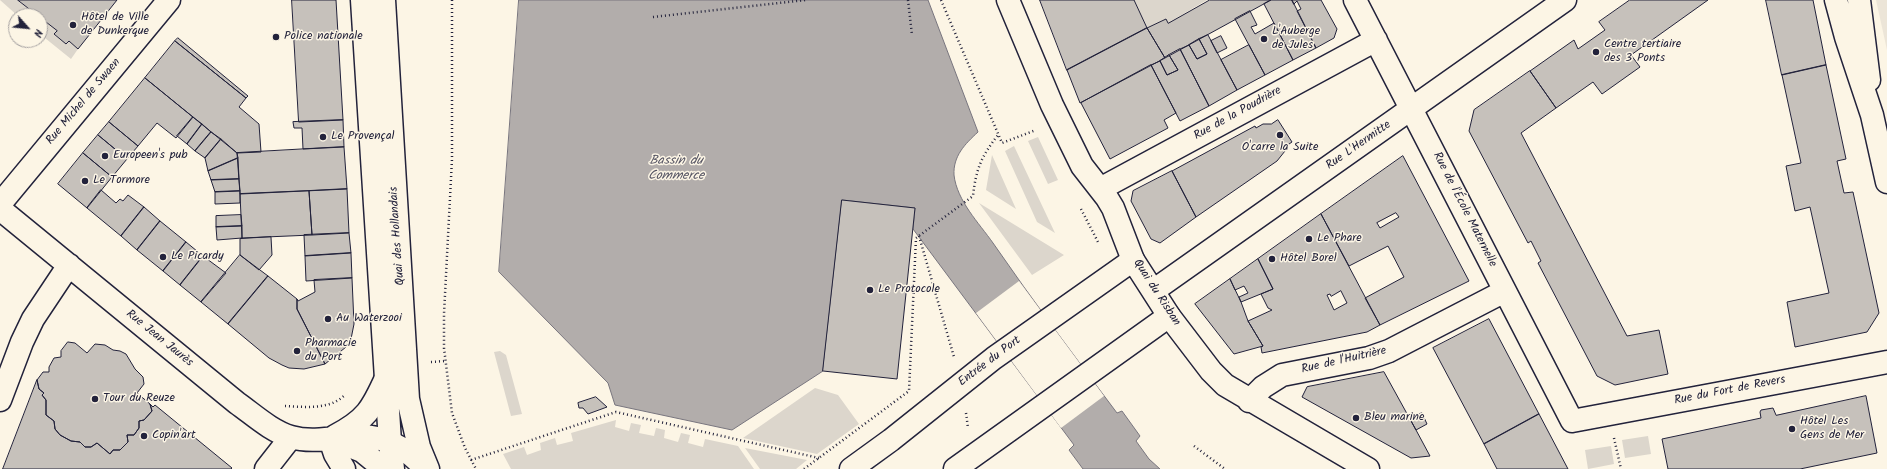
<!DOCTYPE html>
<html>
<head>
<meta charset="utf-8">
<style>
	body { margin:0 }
	#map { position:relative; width:1887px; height:469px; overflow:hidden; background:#fcf5e5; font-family:Kalam,sans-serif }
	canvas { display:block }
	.north { position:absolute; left:8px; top:8px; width:40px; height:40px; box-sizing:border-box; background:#fcf5e5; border:1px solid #a5a1a1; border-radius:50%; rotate:117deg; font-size:11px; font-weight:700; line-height:16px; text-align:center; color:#22223b }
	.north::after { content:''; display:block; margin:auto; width:14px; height:18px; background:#22223b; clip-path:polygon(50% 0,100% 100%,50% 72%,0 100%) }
</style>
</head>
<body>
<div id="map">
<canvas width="1887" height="469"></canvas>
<div class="north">N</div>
</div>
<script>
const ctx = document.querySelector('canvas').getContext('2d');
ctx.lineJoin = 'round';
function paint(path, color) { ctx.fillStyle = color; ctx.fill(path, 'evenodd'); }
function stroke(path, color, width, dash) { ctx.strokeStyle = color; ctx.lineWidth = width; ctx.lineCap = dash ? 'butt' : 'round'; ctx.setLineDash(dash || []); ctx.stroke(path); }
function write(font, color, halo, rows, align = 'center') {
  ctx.font = font + ' Kalam,sans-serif'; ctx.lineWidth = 3; ctx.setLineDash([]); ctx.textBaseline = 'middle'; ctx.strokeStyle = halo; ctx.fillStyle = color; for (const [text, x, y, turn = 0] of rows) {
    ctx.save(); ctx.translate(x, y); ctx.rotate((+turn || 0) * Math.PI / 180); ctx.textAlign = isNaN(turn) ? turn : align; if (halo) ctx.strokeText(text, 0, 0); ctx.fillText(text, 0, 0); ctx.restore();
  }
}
paint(new Path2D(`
	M 1876,0 L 1887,0 L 1887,50 Z`), '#ece5d8');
paint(new Path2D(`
	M 0,0 L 18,0 L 38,16 L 18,16 Z
	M 1134,0 L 1207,0 L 1168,23 L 1166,19 L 1147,28 Z
	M 40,18 L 57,31 L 54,34 L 66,44 L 69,41 L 78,49 L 71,59 L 40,34 Z
	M 1038,137 L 1058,180 L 1048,184 L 1028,141 Z
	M 1014,146 L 1055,233 L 1037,222 L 1005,151 Z
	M 992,155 L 1016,209 L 986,190 Z
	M 979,203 L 1064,255 L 1032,275 Z
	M 500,351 L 506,355 L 522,414 L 511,416 L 494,352 Z
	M 815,388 L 838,395 L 859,424 L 817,454 L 743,438 Z
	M 616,420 L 615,427 L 629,431 L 631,423 L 641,425 L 639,433 L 654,436 L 656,428 L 665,430 L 664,438 L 678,442 L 681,433 L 690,435 L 688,443 L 703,447 L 705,439 L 738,446 L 754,469 L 511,469 L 503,454 L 524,447 L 527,455 L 541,450 L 540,443 L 555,438 L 557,445 L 573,441 L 571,433 Z
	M 1648,436 L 1651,454 L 1625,458 L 1622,440 Z
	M 1611,446 L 1614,464 L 1588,469 L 1585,450 Z
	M 745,448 L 807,460 L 796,469 L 760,469 Z`), '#dcd6cc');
const water = new Path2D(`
	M 519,0 L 928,0 L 978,132 C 965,144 953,156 954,175 C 957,201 979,223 993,243 C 1033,301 1075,357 1117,413 L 1122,411 L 1140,436 L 1136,441 L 1149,459 L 1160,469 L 1083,469 L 1069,450 L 1074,445 L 913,229 L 915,208 L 842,200 L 823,371 L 732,430 L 615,405 L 608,383 L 499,272 Z`);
paint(water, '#b2adab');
stroke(water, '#78757e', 1);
paint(new Path2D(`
	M 1019,281 L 1104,396 L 1061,428 L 976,313 Z`), '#fcf5e5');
const building = new Path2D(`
	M 18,0 L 117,0 L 78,49 L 69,41 L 66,44 L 54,34 L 57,31 Z
	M 292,0 L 336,0 L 343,120 L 299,122 Z
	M 1040,0 L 1134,0 L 1147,28 L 1067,70 Z
	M 1210,0 L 1271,0 L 1165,58 L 1147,28 L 1166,19 L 1168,23 Z
	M 1271,0 L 1292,0 L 1316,48 L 1293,60 L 1264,4 Z
	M 1292,0 L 1321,0 L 1337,29 L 1334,38 L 1316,48 L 1297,11 L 1301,9 L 1297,1 L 1294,4 Z
	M 1630,0 L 1708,0 L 1631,55 L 1640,67 L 1602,94 L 1593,82 L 1556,108 L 1530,71 L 1574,40 L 1578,49 L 1605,30 L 1599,22 Z
	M 1766,0 L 1813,0 L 1826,65 L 1782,75 Z
	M 1250,11 L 1257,25 L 1251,27 L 1255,34 L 1274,23 L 1293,60 L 1265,75 L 1235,19 Z
	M 1147,28 L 1165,58 L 1080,103 L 1067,70 Z
	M 1208,35 L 1237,90 L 1209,106 L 1180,49 L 1189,45 L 1197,59 L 1207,54 L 1199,39 Z
	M 1221,36 L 1227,48 L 1217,53 L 1211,41 Z
	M 178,38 L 248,96 L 246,98 L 175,41 Z
	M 1199,39 L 1207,54 L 1197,59 L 1189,45 Z
	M 175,41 L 246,98 L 239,107 L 259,124 L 261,152 L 237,153 L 145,78 Z
	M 1249,45 L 1265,75 L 1237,90 L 1221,60 Z
	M 1180,49 L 1209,106 L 1180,121 L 1151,65 L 1160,61 L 1167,75 L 1178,70 L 1169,55 Z
	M 1169,55 L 1178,70 L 1167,75 L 1160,61 Z
	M 1151,65 L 1176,113 L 1164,120 L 1168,128 L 1110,159 L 1081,103 Z
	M 1826,65 L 1846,159 L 1837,161 L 1844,193 L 1853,192 L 1879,313 L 1867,332 L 1795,347 L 1787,302 L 1829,293 L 1810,207 L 1795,211 L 1786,166 L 1801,163 L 1782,75 Z
	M 1530,71 L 1556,108 L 1521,133 L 1627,336 L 1659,330 L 1668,374 L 1615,385 L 1597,376 L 1538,263 L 1541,261 L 1531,241 L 1528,243 L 1469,131 L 1474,110 Z
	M 145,78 L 193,117 L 176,138 L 157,123 L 138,146 L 109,122 Z
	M 193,117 L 202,124 L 187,144 L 177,136 Z
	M 343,120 L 344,147 L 303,149 L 302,128 L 294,128 L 293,122 Z
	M 1278,120 L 1292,142 L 1286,146 L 1285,151 L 1277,161 L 1196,217 L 1172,171 L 1255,126 L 1256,128 L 1263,124 L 1271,124 Z
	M 109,122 L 138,146 L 127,159 L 98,135 Z
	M 202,124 L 211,132 L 195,151 L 187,144 Z
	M 211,132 L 221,139 L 205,158 L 195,151 Z
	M 98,135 L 127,159 L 112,177 L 83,153 Z
	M 221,139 L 237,153 L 238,158 L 208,171 L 205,158 Z
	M 344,147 L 347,189 L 240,194 L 237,153 Z
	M 83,153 L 112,177 L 87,208 L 58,184 Z
	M 1403,156 L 1469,281 L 1380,325 L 1365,298 L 1404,277 L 1388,246 L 1349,266 L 1321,214 ZM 1396,213 L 1399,217 L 1380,228 L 1377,223 Z
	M 238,158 L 239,179 L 211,180 L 208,171 Z
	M 1172,171 L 1196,217 L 1160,243 L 1151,239 L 1131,201 L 1133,191 Z
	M 239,179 L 240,191 L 215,192 L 211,180 Z
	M 347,189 L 349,233 L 312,235 L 309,191 Z
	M 101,190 L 116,203 L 120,199 L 123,201 L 128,195 L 144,207 L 121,236 L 87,208 Z
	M 240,191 L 240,203 L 215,204 L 215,192 Z
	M 309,191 L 312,235 L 242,238 L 240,194 Z
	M 842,200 L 915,208 L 897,379 L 823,371 Z
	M 144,207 L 160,221 L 137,250 L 121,236 Z
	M 1321,214 L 1380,325 L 1367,332 L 1262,353 L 1261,347 L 1263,346 L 1248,321 L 1272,310 L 1268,308 L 1261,294 L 1273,289 L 1258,259 ZM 1341,291 L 1347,303 L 1334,310 L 1327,295 L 1330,294 L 1331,296 Z
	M 241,215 L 242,226 L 216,227 L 216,216 Z
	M 160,221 L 186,242 L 163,271 L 137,250 Z
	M 242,226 L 242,238 L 217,240 L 216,227 Z
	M 349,233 L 351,253 L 305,256 L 304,235 Z
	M 271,237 L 272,255 L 259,270 L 240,255 L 240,239 Z
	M 186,242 L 203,256 L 180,285 L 163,271 Z
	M 351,253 L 352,278 L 306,281 L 305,256 Z
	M 240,255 L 268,276 L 228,324 L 201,302 Z
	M 203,256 L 226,273 L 201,302 L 180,285 Z
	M 1258,259 L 1273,289 L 1241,302 L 1239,297 L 1248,293 L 1244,286 L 1235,290 L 1230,279 Z
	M 268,276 L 297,299 L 297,309 L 325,364 L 304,369 L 289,368 L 282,365 L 269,358 L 228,324 Z
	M 352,278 L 354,324 L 351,339 L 346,347 L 325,364 L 297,309 L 297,299 L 298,301 L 315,292 L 314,280 Z
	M 1230,279 L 1241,302 L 1248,321 L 1263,346 L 1234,354 L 1195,304 Z
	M 1489,319 L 1539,414 L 1484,444 L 1433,348 Z
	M 68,342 L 75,343 L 87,353 L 95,344 L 105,345 L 113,350 L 120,351 L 126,354 L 135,369 L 143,377 L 144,384 L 137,393 L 150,404 L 152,411 L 144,420 L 139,421 L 139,428 L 134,435 L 127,435 L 128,442 L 120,450 L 113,450 L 110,454 L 97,443 L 91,447 L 85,447 L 80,442 L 71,441 L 60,435 L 55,429 L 54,421 L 46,415 L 46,400 L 42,395 L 44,393 L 39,389 L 37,380 L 43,372 L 49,372 L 49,367 L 54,358 L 61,357 L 61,351 Z
	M 1384,372 L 1416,430 L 1430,456 L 1411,458 L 1302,397 L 1307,387 Z
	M 37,380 L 39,389 L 44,393 L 42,395 L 46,400 L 46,415 L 54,421 L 55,429 L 60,435 L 71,441 L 80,442 L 85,447 L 91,447 L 97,443 L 110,454 L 113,450 L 120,450 L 128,442 L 127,435 L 134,435 L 139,428 L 139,421 L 144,420 L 152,411 L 150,404 L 153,407 L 155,405 L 232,468 L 231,469 L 3,469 Z
	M 1866,396 L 1877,453 L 1800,469 L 1668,469 L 1662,439 L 1761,418 L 1760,412 L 1761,410 L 1773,408 L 1776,415 Z
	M 596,397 L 607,407 L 588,414 L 583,408 L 579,408 L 578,403 Z
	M 1422,413 L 1427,424 L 1416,430 L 1410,419 Z
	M 1539,414 L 1568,469 L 1497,469 L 1484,444 Z`);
paint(building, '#c6c1bb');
stroke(building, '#22223b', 1);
const street = new Path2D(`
	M 1008,0 L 1052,105 L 1082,166 L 1107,198 L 1113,208 L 1133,260
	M 1355,0 L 1572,421 L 1887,362
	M 1100,189 L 1376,40
	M 0,204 L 169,0
	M 0,209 L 237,403 C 254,415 271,431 291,437 C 311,443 332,438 352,436 C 381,434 407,447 425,469
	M 1169,316 L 1211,371 L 1225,385 L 1368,469
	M 0,400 L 22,342 L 33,319 L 69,265
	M 1249,401 L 1263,387 L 1282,375 L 1369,358 L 1389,351 L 1505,291
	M 335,436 C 366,420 372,409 386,378
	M 330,439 L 335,454 L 344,469
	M 335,440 L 362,451 L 384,469
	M 266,469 L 291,437`);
const secondary = new Path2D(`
	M 362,0 L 390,442 L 393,469
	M 384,0 L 408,399 L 419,447 L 428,469
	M 1836,0 L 1846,37 L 1872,115 L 1887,182
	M 1859,0 L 1869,80
	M 1153,291 L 1565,0
	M 851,469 L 891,440 L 994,358 L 1133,260 L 1169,316 L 955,469`);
stroke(street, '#22223b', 25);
stroke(secondary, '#22223b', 25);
stroke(new Path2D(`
	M 452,0 L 452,159 L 444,314 L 444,348 L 452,413 L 465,448 L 476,469
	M 908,0 L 912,35
	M 941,0 L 1002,143 L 1036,130
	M 653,17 L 806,0
	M 1081,209 L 1098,242
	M 919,236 L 954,357
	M 431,362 L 445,361
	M 285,406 C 306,407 329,410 345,395
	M 966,413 L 968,428
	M 1614,438 L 1621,469
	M 1194,446 L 1225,469
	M 471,460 L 616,412 L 819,458
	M 804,469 L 909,391 L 916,238 L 973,196 C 976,169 981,157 998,135`), '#22223b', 2.5, [1, 3]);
stroke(street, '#fcf5e5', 22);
stroke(secondary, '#fcf5e5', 22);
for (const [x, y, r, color] of [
	[73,25,4,"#22223b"],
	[276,37,4,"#22223b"],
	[1264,39,4,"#22223b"],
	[1596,52,4,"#22223b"],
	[1280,135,4,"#22223b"],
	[323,137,4,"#22223b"],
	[105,156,4,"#22223b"],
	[85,181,4,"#22223b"],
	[1309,239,4,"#22223b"],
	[163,257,4,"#22223b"],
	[1272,259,4,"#22223b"],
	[870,290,4,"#22223b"],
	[328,319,4,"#22223b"],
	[297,351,4,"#22223b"],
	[95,399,4,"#22223b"],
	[1356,418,4,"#22223b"],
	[1792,429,4,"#22223b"],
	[144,436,4,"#22223b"]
]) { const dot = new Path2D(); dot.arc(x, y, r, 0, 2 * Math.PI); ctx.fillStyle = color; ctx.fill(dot); stroke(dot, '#fcf5e5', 1.5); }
write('12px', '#22223b', '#fcf5e5', [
	["Hôtel de Ville",81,18],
	["de Dunkerque",81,32],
	["L'Auberge",1272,32],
	["de Jules",1272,46],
	["Police nationale",284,37],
	["Centre tertiaire",1604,45],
	["des 3 Ponts",1604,59],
	["Le Provençal",331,137],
	["O'carre la Suite",1280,148,"center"],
	["Europeen's pub",113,156],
	["Le Tormore",93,181],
	["Le Phare",1317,239],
	["Le Picardy",171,257],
	["Hôtel Borel",1280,259],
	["Le Protocole",878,290],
	["Au Waterzooi",336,319],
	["Pharmacie",305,344],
	["du Port",305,358],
	["Tour du Reuze",103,399],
	["Bleu marine",1364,418],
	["Hôtel Les",1800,422],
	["Gens de Mer",1800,436],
	["Copin'art",152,436]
], 'left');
write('12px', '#22223b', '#fcf5e5', [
	["Rue Michel de Swaen",84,102,-50],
	["Rue de la Poudrière",1238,114,-29],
	["Rue L'Hermitte",1359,146,-35],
	["Rue de l'École Maternelle",1464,210,63],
	["Quai des Hollandais",398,236,-94],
	["Quai du Risban",1156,293,57],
	["Rue Jean Jaurès",159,339,39],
	["Rue de l'Huitrière",1344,361,-13],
	["Entrée du Port",990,362,-37],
	["Rue du Fort de Revers",1730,391,-11]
]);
write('italic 13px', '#545362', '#fcf5e5', [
	["Bassin du",676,162],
	["Commerce",676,177]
]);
</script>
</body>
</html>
